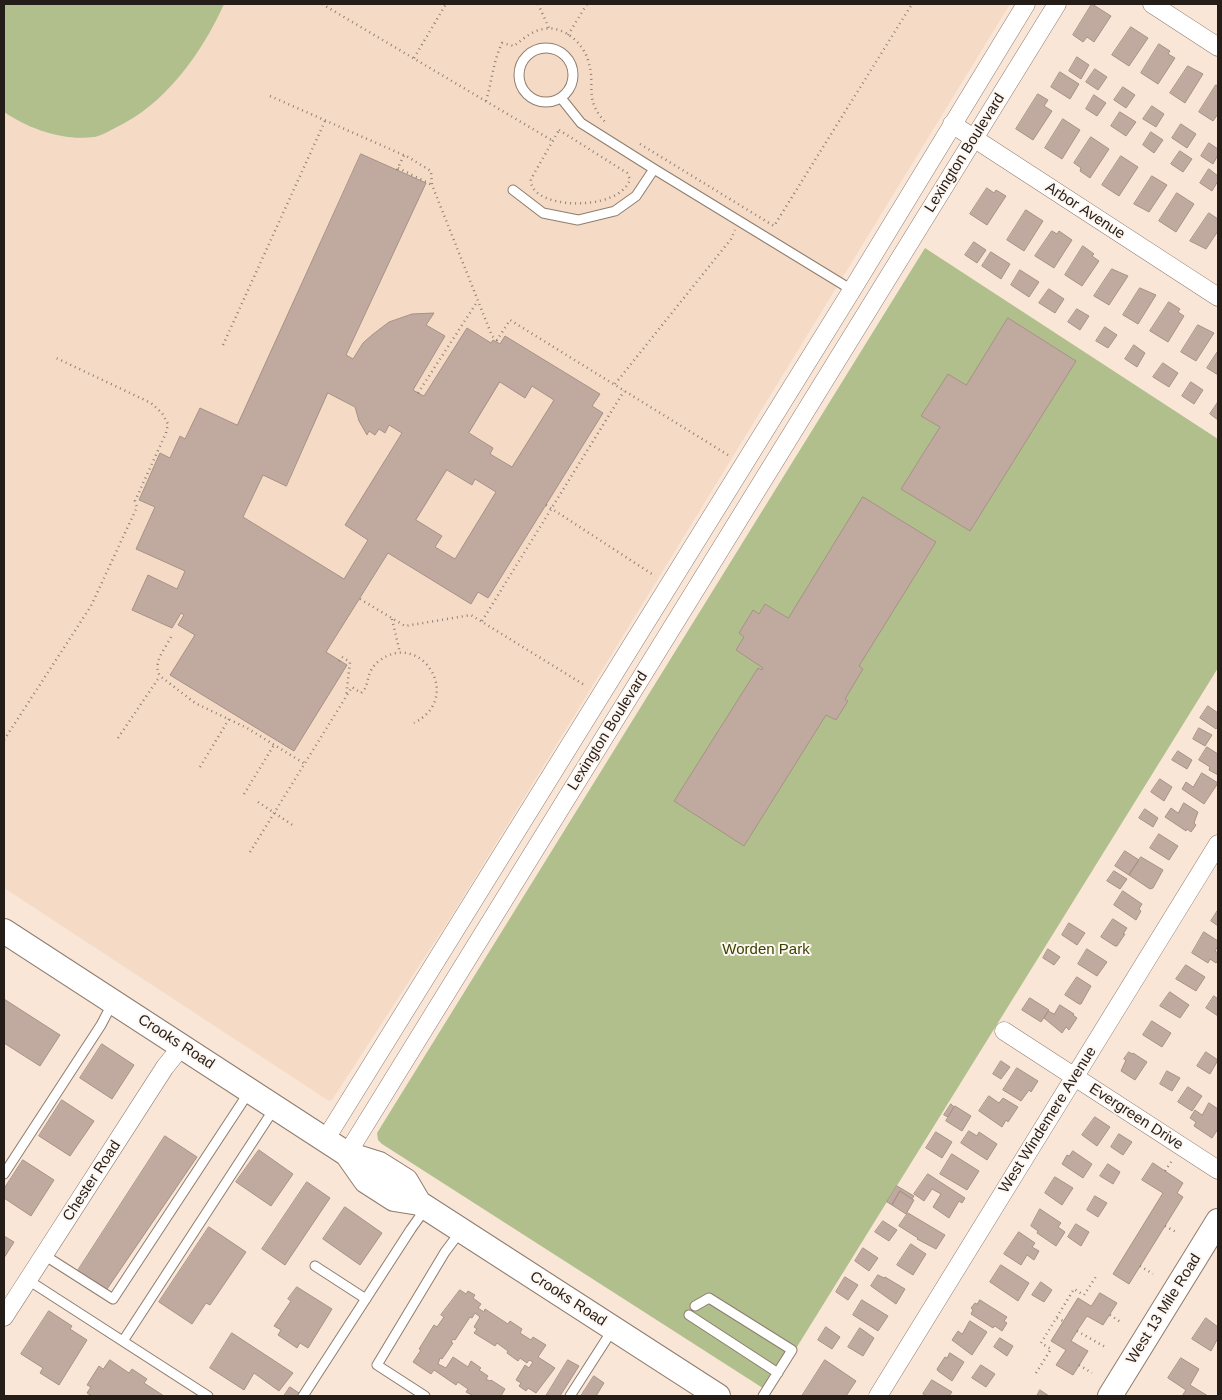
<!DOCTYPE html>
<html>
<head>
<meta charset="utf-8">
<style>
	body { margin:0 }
	#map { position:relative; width:1222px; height:1400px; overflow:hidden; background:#fae6d7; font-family:Arial,sans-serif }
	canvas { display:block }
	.frame { position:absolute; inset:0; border:5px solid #241d18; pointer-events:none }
</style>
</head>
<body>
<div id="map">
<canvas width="1222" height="1400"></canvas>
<div class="frame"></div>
</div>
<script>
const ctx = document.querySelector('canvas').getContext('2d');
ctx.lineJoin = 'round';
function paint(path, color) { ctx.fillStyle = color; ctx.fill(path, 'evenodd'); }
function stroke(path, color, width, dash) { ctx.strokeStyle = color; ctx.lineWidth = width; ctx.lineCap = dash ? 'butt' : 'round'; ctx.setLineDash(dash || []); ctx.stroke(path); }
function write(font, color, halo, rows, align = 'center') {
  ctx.font = font + ' Arial,sans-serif'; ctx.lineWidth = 4; ctx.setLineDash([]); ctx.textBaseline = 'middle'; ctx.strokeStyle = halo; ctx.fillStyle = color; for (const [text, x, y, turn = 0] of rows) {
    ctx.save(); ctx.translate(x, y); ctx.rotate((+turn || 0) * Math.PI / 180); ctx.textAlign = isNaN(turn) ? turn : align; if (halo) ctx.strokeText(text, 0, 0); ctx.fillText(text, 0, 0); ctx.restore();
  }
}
paint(new Path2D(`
	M 4,4 L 1010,4 L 454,912 L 332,1100 L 329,1101 L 4,888 Z`), '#f5dbc6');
paint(new Path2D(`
	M 4,4 L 224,4 C 202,53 165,105 115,128 C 109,131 101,136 94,137 C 63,141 29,129 4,112 Z
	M 925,248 L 1218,439 L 1218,668 L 769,1392 L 382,1144 L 378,1140 L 377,1133 Z`), '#b1bf8c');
const building = new Path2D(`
	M 1092,4 L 1111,16 L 1094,42 L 1087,37 L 1083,42 L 1073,35 Z
	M 1131,27 L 1148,38 L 1129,66 L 1112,55 Z
	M 1159,44 L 1170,51 L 1168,54 L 1175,58 L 1158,84 L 1141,73 Z
	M 1077,57 L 1089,65 L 1081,79 L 1069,71 Z
	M 1188,66 L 1203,74 L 1185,103 L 1170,93 Z
	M 1095,69 L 1107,77 L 1098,90 L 1086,82 Z
	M 1060,72 L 1079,84 L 1070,99 L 1051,87 Z
	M 1216,85 L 1218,86 L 1218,114 L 1213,121 L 1199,112 Z
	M 1123,87 L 1135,95 L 1126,108 L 1114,100 Z
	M 1038,94 L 1048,100 L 1044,106 L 1052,111 L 1033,140 L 1016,129 Z
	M 1094,95 L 1106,103 L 1097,116 L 1086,109 Z
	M 1152,106 L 1164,114 L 1156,127 L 1143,119 Z
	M 1120,112 L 1136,122 L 1126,136 L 1111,126 Z
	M 1063,119 L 1080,130 L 1062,159 L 1045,148 Z
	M 1181,124 L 1196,134 L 1187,148 L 1172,138 Z
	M 1151,132 L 1163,140 L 1154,153 L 1143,145 Z
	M 1091,137 L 1109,149 L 1090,178 L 1080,171 L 1081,168 L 1074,163 Z
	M 1209,143 L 1218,149 L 1218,155 L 1213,164 L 1201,156 Z
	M 1180,151 L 1192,159 L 1183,172 L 1171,164 Z
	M 361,154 L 426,183 L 346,355 L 353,359 L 363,343 L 372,335 L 389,322 L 412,314 L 434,313 L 426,325 L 445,336 L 413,390 L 418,393 L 424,396 L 467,328 L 491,343 L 493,340 L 500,344 L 505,336 L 600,394 L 592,406 L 603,413 L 488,598 L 478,592 L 471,604 L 388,553 L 326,652 L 347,665 L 294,751 L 170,675 L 195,635 L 178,625 L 184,615 L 181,613 L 172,628 L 132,610 L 148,575 L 177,589 L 185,571 L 136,549 L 155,507 L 139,500 L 160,453 L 170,458 L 180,436 L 185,439 L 200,408 L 237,425 ZM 500,382 L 525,398 L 532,386 L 554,400 L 512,467 L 490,454 L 493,448 L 469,433 ZM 328,393 L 355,407 L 359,421 L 367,435 L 369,431 L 375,435 L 379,429 L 385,433 L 389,425 L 402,433 L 345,525 L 368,540 L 344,579 L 243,517 L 263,475 L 286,486 ZM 447,470 L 472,485 L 475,479 L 496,492 L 455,559 L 435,547 L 442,536 L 416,520 Z
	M 1121,156 L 1138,167 L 1119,196 L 1102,185 Z
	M 1209,169 L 1218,176 L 1218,181 L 1212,191 L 1200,183 Z
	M 1152,176 L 1167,185 L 1149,212 L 1134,204 Z
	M 987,188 L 994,193 L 996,190 L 1006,196 L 987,225 L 970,214 Z
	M 1177,193 L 1194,204 L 1176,232 L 1159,221 Z
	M 1026,210 L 1043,221 L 1024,251 L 1007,240 Z
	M 1209,213 L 1218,219 L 1218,231 L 1206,249 L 1190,241 Z
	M 1052,231 L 1057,234 L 1059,231 L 1072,240 L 1054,268 L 1035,256 Z
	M 974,242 L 986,250 L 977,263 L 965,255 Z
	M 1083,246 L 1094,254 L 1092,256 L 1099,261 L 1082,286 L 1065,275 Z
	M 991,252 L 1010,264 L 1001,279 L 982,266 Z
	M 1112,269 L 1128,276 L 1109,305 L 1094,296 Z
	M 1020,270 L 1039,282 L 1029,297 L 1011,285 Z
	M 1140,288 L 1156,295 L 1138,324 L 1123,315 Z
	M 1049,289 L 1064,299 L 1055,313 L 1039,303 Z
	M 1169,302 L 1180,309 L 1178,312 L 1184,316 L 1168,342 L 1150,331 Z
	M 1077,309 L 1089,316 L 1080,330 L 1068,322 Z
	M 1008,318 L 1076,361 L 970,531 L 901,489 L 940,427 L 921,416 L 948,374 L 966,385 Z
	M 1198,325 L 1214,333 L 1196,361 L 1181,352 Z
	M 1105,327 L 1117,335 L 1108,348 L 1096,341 Z
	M 1134,345 L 1145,353 L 1137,367 L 1125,359 Z
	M 1218,351 L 1218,375 L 1207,368 Z
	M 1163,363 L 1178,373 L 1169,387 L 1153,377 Z
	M 1191,382 L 1203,390 L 1194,404 L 1182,396 Z
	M 1218,402 L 1218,420 L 1210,414 Z
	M 863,497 L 936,542 L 859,666 L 863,669 L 845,699 L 848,701 L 836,720 L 826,715 L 744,846 L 674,801 L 758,668 L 762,670 L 763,668 L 736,650 L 744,637 L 739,633 L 753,610 L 759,614 L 765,604 L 788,618 Z
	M 1208,706 L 1218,713 L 1218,726 L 1216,729 L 1200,718 Z
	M 1199,728 L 1212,735 L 1205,746 L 1193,739 Z
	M 1207,747 L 1218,754 L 1218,775 L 1209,770 L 1210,767 L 1199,760 Z
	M 1178,751 L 1192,760 L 1187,769 L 1172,760 Z
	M 1202,773 L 1218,783 L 1204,804 L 1182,789 L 1186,782 L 1193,787 Z
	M 1160,779 L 1172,787 L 1164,801 L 1151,792 Z
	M 1184,803 L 1198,812 L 1194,823 L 1196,825 L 1191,832 L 1187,829 L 1186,831 L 1165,817 L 1171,808 L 1178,813 Z
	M 1145,809 L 1158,818 L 1153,827 L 1139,818 Z
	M 1159,834 L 1178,846 L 1169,860 L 1150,848 Z
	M 1125,851 L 1139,860 L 1129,875 L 1115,866 Z
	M 1141,857 L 1163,870 L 1153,888 L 1150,889 L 1129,875 Z
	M 1114,871 L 1127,879 L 1120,889 L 1107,881 Z
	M 1123,891 L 1142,904 L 1139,909 L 1141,911 L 1136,920 L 1114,905 Z
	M 1218,910 L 1218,926 L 1211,921 Z
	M 1113,919 L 1127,928 L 1123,934 L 1125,934 L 1117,946 L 1115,946 L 1101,937 Z
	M 1069,923 L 1085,933 L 1077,945 L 1062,935 Z
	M 1204,932 L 1218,941 L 1218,946 L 1215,951 L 1218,953 L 1218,960 L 1216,963 L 1210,959 L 1208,963 L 1192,953 Z
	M 1048,949 L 1060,957 L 1054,965 L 1043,958 Z
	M 1087,949 L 1107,962 L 1097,976 L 1078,964 Z
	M 1186,965 L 1205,977 L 1196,991 L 1176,979 Z
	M 1077,977 L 1091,986 L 1081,1004 L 1079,1004 L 1065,995 Z
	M 1170,992 L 1189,1005 L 1180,1018 L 1160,1006 Z
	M 1214,996 L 1218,999 L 1218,1016 L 1206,1008 Z
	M 1030,998 L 1049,1010 L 1041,1022 L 1022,1010 Z
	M 4,999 L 60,1035 L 40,1066 L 4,1043 Z
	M 1060,1005 L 1074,1014 L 1073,1015 L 1077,1018 L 1069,1030 L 1066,1027 L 1062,1033 L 1044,1018 L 1048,1011 L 1054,1014 Z
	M 1152,1021 L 1171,1033 L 1162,1047 L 1143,1035 Z
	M 102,1044 L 134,1065 L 112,1099 L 80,1078 Z
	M 1129,1052 L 1132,1054 L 1133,1053 L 1147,1062 L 1135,1080 L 1121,1071 L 1126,1060 L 1124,1059 Z
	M 1206,1052 L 1218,1060 L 1210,1074 L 1197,1066 Z
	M 1001,1061 L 1010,1067 L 1001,1079 L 993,1074 Z
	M 1017,1068 L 1038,1081 L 1031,1092 L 1029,1090 L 1021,1101 L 1003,1090 Z
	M 1167,1071 L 1180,1078 L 1172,1091 L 1160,1084 Z
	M 1188,1087 L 1202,1096 L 1192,1111 L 1178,1102 Z
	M 989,1096 L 999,1103 L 1003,1098 L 1018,1107 L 1008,1122 L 1006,1120 L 1002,1127 L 979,1111 Z
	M 62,1100 L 94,1121 L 70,1156 L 39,1136 Z
	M 1209,1103 L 1218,1109 L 1218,1129 L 1212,1138 L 1194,1126 L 1196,1122 L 1190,1118 L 1195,1110 L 1202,1115 Z
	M 951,1104 L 954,1107 L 948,1117 L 944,1115 Z
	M 955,1106 L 971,1116 L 962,1131 L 946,1121 Z
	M 1095,1117 L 1110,1127 L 1097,1146 L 1082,1135 Z
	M 969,1131 L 977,1136 L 979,1132 L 997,1144 L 987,1160 L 961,1143 Z
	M 936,1132 L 952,1142 L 942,1158 L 926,1148 Z
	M 1119,1134 L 1132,1142 L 1123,1155 L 1111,1147 Z
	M 165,1136 L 197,1157 L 105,1292 L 77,1272 Z
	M 259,1150 L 293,1174 L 271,1206 L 236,1182 Z
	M 1073,1151 L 1092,1164 L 1083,1178 L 1062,1164 L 1067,1155 L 1069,1156 Z
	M 952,1154 L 979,1171 L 967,1190 L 940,1174 Z
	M 23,1160 L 54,1180 L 31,1216 L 4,1198 L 4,1189 Z
	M 1153,1163 L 1183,1183 L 1177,1193 L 1183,1197 L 1129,1284 L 1113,1274 L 1163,1193 L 1142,1180 Z
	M 1108,1164 L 1120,1172 L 1113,1184 L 1100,1176 Z
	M 928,1174 L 965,1198 L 962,1203 L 959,1201 L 949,1218 L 933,1207 L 941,1194 L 932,1189 L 924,1201 L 914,1194 Z
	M 1055,1177 L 1073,1188 L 1062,1205 L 1045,1193 Z
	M 307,1182 L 330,1198 L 285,1265 L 262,1249 Z
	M 897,1186 L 914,1196 L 912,1199 L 900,1191 L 892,1205 L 887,1202 Z
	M 900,1191 L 914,1200 L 906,1214 L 892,1205 Z
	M 1095,1196 L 1107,1203 L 1098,1217 L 1087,1210 Z
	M 345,1207 L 382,1233 L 360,1265 L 323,1239 Z
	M 1040,1209 L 1061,1223 L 1058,1227 L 1065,1232 L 1056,1246 L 1037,1233 L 1038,1231 L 1031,1226 Z
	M 908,1213 L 945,1235 L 936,1249 L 917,1239 L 918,1238 L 899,1226 Z
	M 883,1221 L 897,1230 L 889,1241 L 875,1232 Z
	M 1076,1224 L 1089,1232 L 1081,1246 L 1068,1237 Z
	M 209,1227 L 246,1252 L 210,1305 L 206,1303 L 192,1324 L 159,1302 Z
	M 1019,1232 L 1035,1243 L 1032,1247 L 1039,1251 L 1034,1260 L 1027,1255 L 1021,1265 L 1004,1254 Z
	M 4,1236 L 14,1242 L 4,1258 Z
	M 911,1244 L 926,1254 L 913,1275 L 897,1265 Z
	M 863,1248 L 878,1258 L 869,1271 L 855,1261 Z
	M 1001,1265 L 1029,1283 L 1018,1301 L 990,1282 Z
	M 878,1275 L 884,1278 L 885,1277 L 905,1289 L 896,1304 L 871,1286 Z
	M 845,1277 L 858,1285 L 848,1300 L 836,1292 Z
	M 1041,1282 L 1052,1290 L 1044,1302 L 1032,1295 Z
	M 297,1287 L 332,1309 L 308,1348 L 300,1343 L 297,1348 L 278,1335 L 281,1330 L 274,1326 L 291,1301 L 288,1299 Z
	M 460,1290 L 466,1294 L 468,1291 L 475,1295 L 473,1298 L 481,1304 L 478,1308 L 484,1312 L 485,1309 L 508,1324 L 510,1321 L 522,1329 L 520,1333 L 531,1340 L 533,1337 L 546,1345 L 538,1357 L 555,1368 L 536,1393 L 528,1388 L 526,1391 L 519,1386 L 521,1383 L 516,1380 L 525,1365 L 529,1368 L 533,1362 L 529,1360 L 527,1363 L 520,1358 L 518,1361 L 507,1353 L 508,1351 L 497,1343 L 495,1346 L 474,1333 L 477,1329 L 474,1327 L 480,1317 L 475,1313 L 472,1318 L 470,1317 L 455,1340 L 453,1339 L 451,1342 L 453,1343 L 442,1359 L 440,1358 L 438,1364 L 446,1368 L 453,1357 L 468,1367 L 471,1361 L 481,1368 L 479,1370 L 488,1376 L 486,1379 L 490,1381 L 491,1380 L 505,1389 L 501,1396 L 474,1396 L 466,1392 L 468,1389 L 458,1382 L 456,1385 L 434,1370 L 431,1374 L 413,1362 L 421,1350 L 419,1349 L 434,1325 L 437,1327 L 444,1317 L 441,1315 Z
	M 1100,1293 L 1117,1303 L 1103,1325 L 1087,1316 L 1077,1331 L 1071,1341 L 1088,1351 L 1073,1375 L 1056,1365 L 1066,1350 L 1051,1341 L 1078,1298 L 1091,1306 Z
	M 862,1300 L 888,1316 L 878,1331 L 853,1315 Z
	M 980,1300 L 1007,1317 L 1004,1321 L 1007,1323 L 1002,1331 L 995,1326 L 993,1328 L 971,1314 L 973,1310 L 971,1308 L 975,1303 L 977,1304 Z
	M 49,1311 L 72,1326 L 70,1329 L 87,1340 L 59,1385 L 40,1373 L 43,1368 L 21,1354 Z
	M 1206,1318 L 1218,1327 L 1218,1338 L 1211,1351 L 1192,1339 Z
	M 970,1321 L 987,1332 L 972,1355 L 952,1340 L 958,1331 L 962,1334 Z
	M 826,1327 L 840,1337 L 832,1349 L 818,1340 Z
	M 860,1328 L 874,1338 L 863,1356 L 848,1347 Z
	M 232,1333 L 293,1373 L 279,1391 L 254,1373 L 244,1390 L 210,1368 Z
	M 1000,1338 L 1013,1346 L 1007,1356 L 994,1347 Z
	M 950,1353 L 964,1362 L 952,1381 L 938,1371 L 937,1369 L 945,1357 L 947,1358 Z
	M 1181,1358 L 1199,1369 L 1190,1385 L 1208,1396 L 1182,1396 L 1186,1390 L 1168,1378 Z
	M 110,1360 L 129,1373 L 132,1369 L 147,1379 L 144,1383 L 164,1396 L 92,1396 L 87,1393 L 91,1387 L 87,1385 L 99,1366 L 103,1369 Z
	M 568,1360 L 579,1366 L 560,1396 L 546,1396 Z
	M 825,1360 L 856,1381 L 846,1396 L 802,1396 Z
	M 981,1365 L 995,1374 L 986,1387 L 972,1378 Z
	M 594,1376 L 604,1383 L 596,1396 L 581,1396 Z
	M 932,1380 L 952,1392 L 949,1396 L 927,1396 L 923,1394 Z
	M 290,1387 L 302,1395 L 302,1396 L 284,1396 Z
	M 1040,1390 L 1049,1396 L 1037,1396 Z`);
paint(building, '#c0aa9f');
stroke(building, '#a79287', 1);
const service = new Path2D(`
	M519 75a27 27 0 1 1 54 0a27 27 0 1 1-54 0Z
	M 561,98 L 581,123 L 654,169 L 852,290
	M 513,190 L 543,213 L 578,220 L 615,211 L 636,196 L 654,169
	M 4,1174 L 101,1025 L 112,1004
	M 44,1255 L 113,1299 L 249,1092
	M 315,1266 L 366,1299
	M 28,1280 L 208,1396
	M 695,1306 L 709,1298 L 792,1350 L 763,1396
	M 689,1315 L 778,1373
	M 123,1341 L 274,1109
	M 303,1396 L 411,1229 L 426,1208
	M 425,1396 L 377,1365 L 445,1252 L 460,1232
	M 570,1396 L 613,1329`);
const minor = new Path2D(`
	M 1152,4 L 1218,47
	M 952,124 L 1218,297
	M 1004,1031 L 1218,1170
	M 325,1140 L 852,290 L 1026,4
	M 347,1154 L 1057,4
	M 4,1317 L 165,1067 L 182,1046
	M 878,1396 L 1218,844`);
const secondary = new Path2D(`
	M 4,931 L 347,1154 L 379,1164 L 406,1181 L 419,1203 L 718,1396
	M 347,1154 L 366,1181 L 394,1199 L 419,1203
	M 1110,1396 L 1218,1221`);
stroke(service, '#8e7d6e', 11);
stroke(minor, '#8e7d6e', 19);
stroke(secondary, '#8e7d6e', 26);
stroke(new Path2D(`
	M 322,4 L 553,141
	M 538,4 L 549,28
	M 568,35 L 587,4
	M 414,58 L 446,4
	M 270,96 L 408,157 L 431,171 L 432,185 L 492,336 L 497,340 L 510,320 L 728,455
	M 486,101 C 492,81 493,62 502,43 L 514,46 C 523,39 533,30 544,29 C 563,25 583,43 588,60 C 597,88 582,98 607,124
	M 559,130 L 627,173 L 630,179 C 620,213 528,210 531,179 Z
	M 640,144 L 774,226 L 912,4
	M 398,168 L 432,185
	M 397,170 L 404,155
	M 223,345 L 325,121
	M 615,384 L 731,239 L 735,230
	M 418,393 L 477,302
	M 546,505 L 655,576
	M 360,599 L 405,626 L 471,615 L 586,686
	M 392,619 L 400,653
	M 482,621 L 624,391
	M 171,637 C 165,649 152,663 160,676 L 195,703 L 247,728 L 305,764
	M 339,661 L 342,657 L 350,662 L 346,697
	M 118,738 L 160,676
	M 4,740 L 91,606 L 137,507 L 135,501 L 166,433 L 168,424 L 162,413 L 151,403 L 54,357
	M 200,767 L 229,719
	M 244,794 L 274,745
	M 258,802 L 294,826
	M 250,852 L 352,687 L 361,693 C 371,685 364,673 379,661 C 420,629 465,697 414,723
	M 1165,1171 L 1173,1159
	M 1165,1226 L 1178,1233
	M 1140,1266 L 1153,1274
	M 1110,1315 L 1122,1323
	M 1057,1318 L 1063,1321
	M 1077,1331 L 1107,1348
	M 1079,1365 L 1092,1373
	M 1036,1373 L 1051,1349 L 1041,1343 L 1074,1289 L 1084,1295 L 1097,1275`), '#8e8076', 2.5, [1, 4]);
stroke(service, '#fff', 9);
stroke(minor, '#fff', 18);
stroke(secondary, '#fff', 24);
write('15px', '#241d18', '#fef6f0', [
	["Lexington Boulevard",965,153,-58],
	["Arbor Avenue",1085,211,33],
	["Lexington Boulevard",608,731,-58],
	["Crooks Road",176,1042,33],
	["Evergreen Drive",1136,1117,33],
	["West Windemere Avenue",1048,1120,-58],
	["Chester Road",92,1181,-57],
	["Crooks Road",568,1299,33],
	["West 13 Mile Road",1164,1309,-58]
]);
write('15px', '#374301', '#fef6f0', [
	["Worden Park",766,950]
]);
</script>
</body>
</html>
